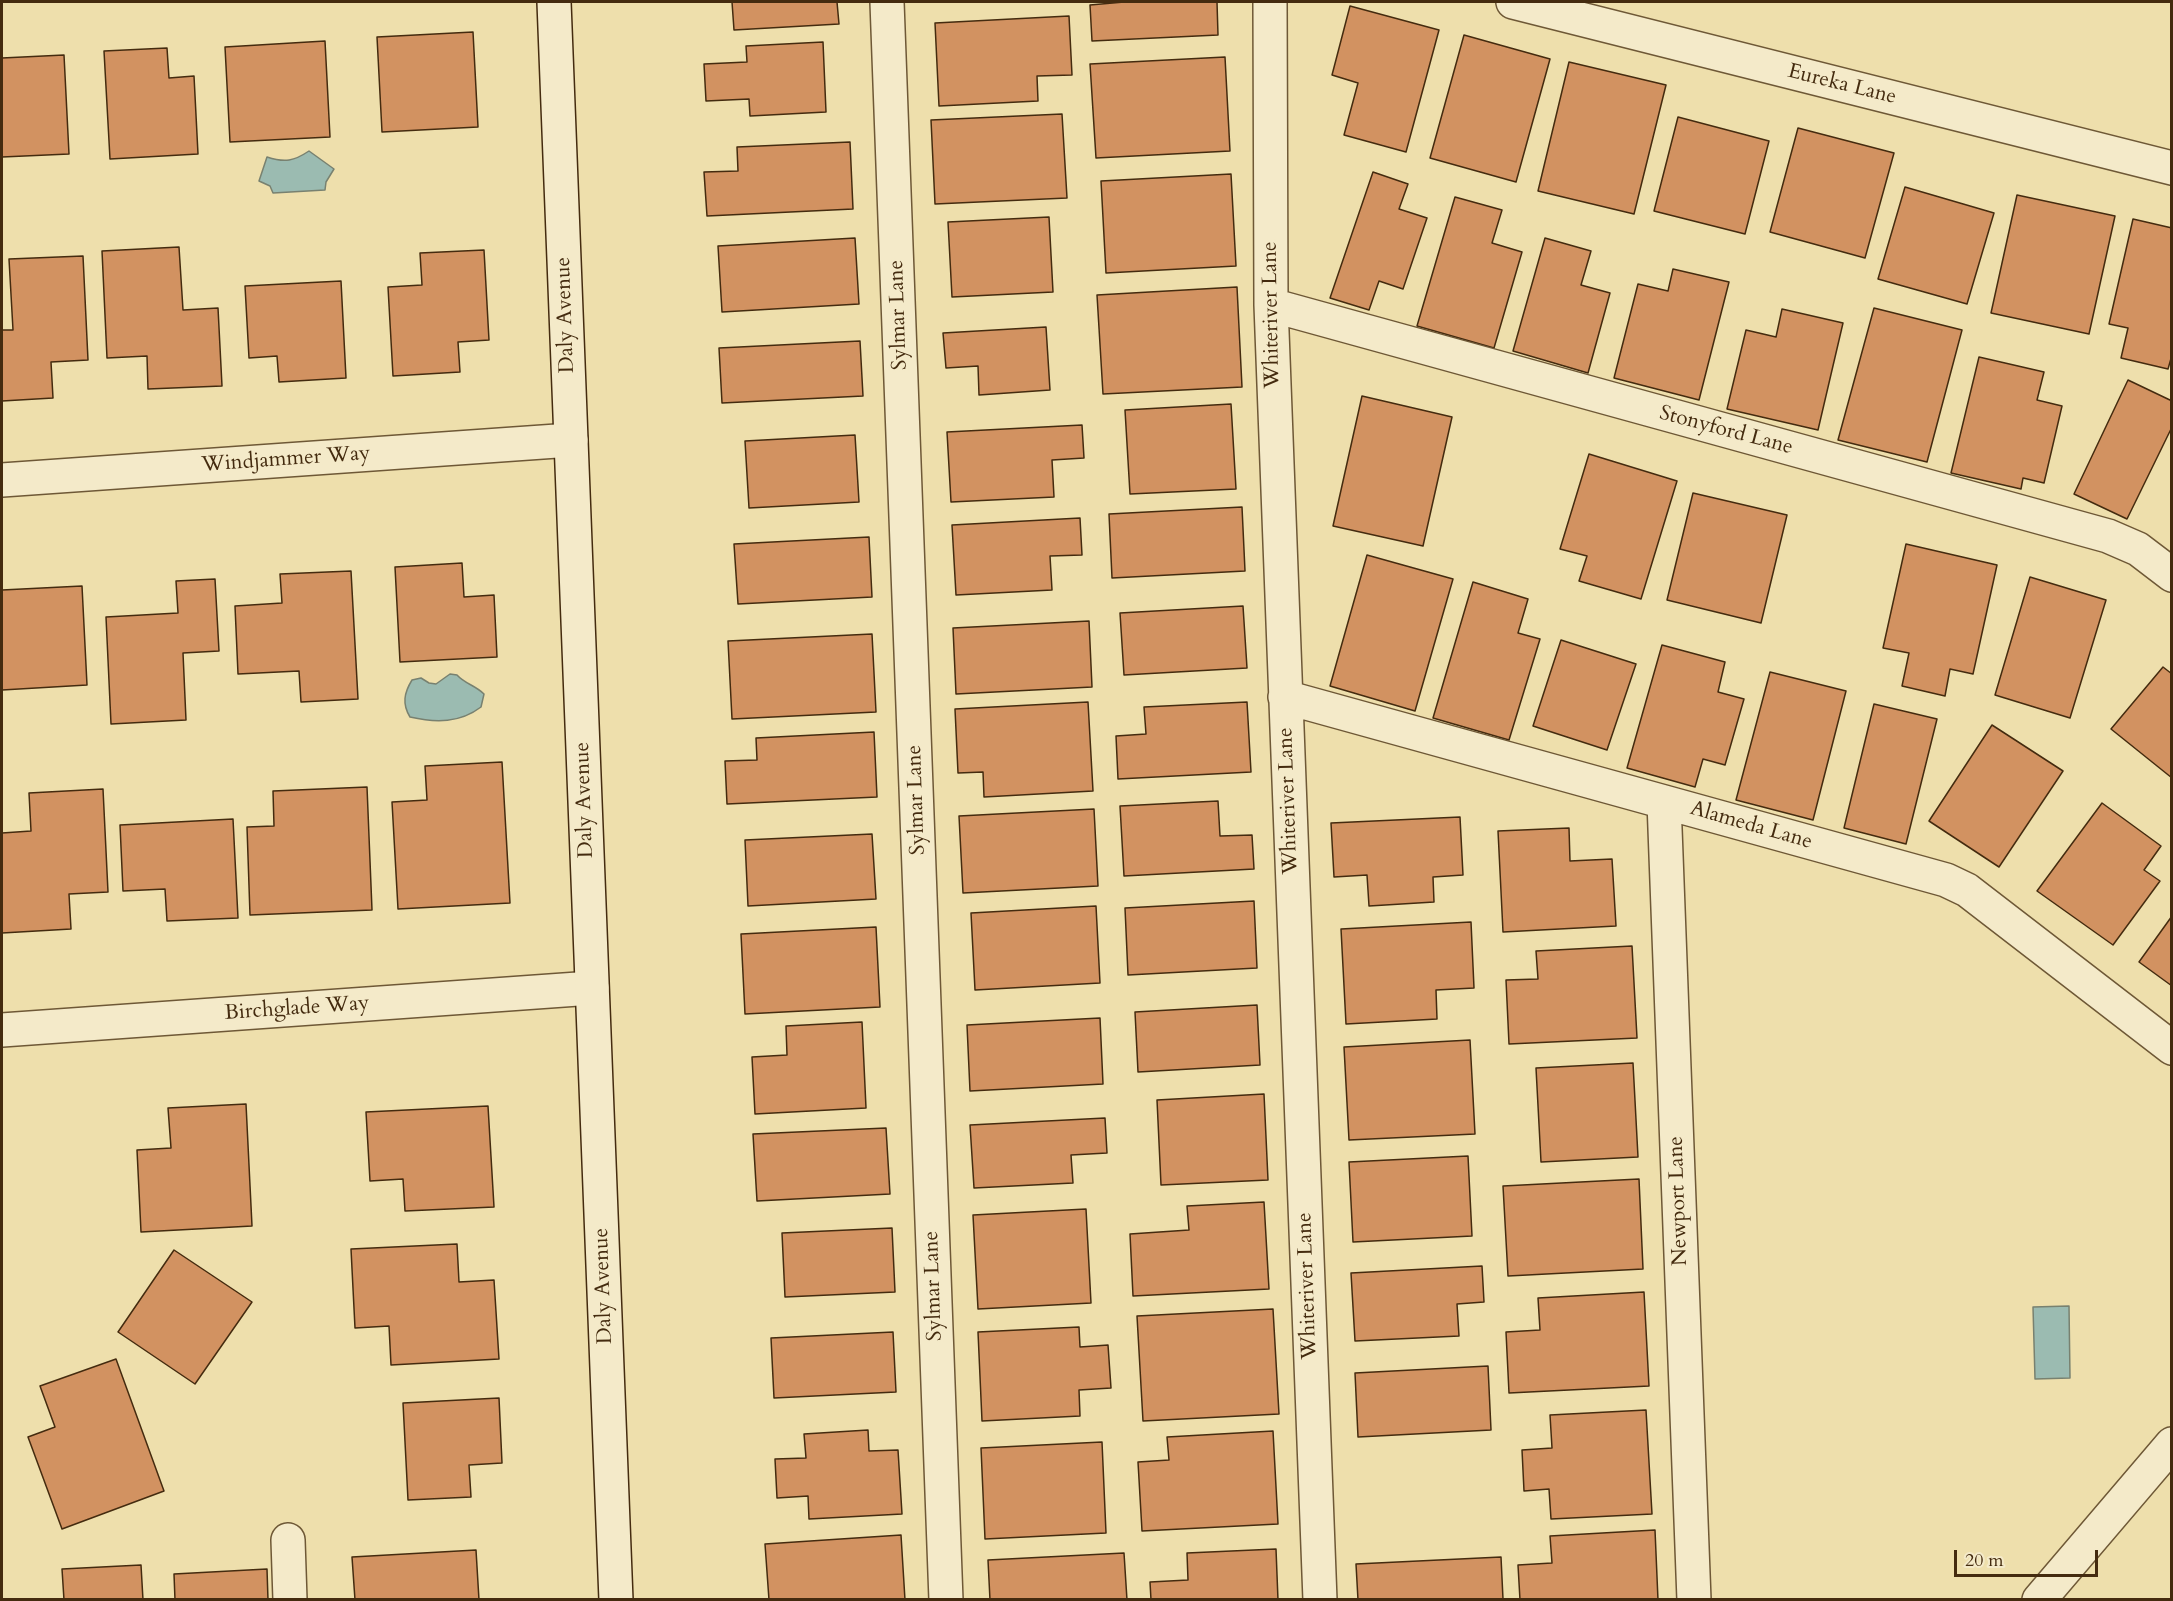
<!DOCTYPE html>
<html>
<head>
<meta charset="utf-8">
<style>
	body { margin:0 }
	#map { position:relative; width:2173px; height:1601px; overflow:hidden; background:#eedfac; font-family:Cardo,serif }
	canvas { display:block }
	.frame { position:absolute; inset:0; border:3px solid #442b0f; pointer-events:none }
	.scale { position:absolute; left:1954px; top:1550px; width:144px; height:27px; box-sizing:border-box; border:3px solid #442b0f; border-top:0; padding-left:8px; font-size:18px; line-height:21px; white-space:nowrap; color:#442b0f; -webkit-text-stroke:4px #f4eac9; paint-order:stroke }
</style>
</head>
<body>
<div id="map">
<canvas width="2173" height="1601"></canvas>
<div class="frame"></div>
<div class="scale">20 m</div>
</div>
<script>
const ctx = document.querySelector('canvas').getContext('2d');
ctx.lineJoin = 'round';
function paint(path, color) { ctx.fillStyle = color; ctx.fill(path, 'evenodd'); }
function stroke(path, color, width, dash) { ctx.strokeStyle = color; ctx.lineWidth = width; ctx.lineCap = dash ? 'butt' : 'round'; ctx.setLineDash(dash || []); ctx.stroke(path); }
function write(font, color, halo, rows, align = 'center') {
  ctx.font = font + ' Cardo,serif'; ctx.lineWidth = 6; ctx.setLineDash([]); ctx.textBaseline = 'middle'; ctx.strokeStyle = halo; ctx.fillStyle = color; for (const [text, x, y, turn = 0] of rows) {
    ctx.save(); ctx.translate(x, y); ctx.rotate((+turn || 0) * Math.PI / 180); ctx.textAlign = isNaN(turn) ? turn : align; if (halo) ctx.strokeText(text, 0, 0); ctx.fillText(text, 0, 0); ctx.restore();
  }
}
const water = new Path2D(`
	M 309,151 L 334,169 L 326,182 L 325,190 L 273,193 L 270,186 L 259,181 L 267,157 C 285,163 294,161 309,151 Z
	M 450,674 L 457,675 C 465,684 475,685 484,694 L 481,707 C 460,723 436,723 410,717 C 402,704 404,693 412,680 L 421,678 L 429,683 L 436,684 Z
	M 2069,1306 L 2070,1378 L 2035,1379 L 2033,1307 Z`);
paint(water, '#9bbbb1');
stroke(water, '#788170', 1.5);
const building = new Path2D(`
	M 732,2 L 837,2 L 839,24 L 734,30 Z
	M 1124,2 L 1217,2 L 1218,35 L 1092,41 L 1090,5 Z
	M 1350,6 L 1439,30 L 1406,152 L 1344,135 L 1358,83 L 1332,75 Z
	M 1069,16 L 1072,75 L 1037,76 L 1038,101 L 939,106 L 935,23 Z
	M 473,32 L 478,127 L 382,132 L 377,37 Z
	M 1464,35 L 1550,59 L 1516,182 L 1430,158 Z
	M 325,41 L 330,137 L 230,142 L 225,47 Z
	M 823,42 L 826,112 L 750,116 L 749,99 L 706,101 L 704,64 L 747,62 L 746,46 Z
	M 167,48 L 169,78 L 194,76 L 198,154 L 110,159 L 104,51 Z
	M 64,55 L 69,154 L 2,157 L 2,58 Z
	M 1225,57 L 1230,151 L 1096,158 L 1090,64 Z
	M 1569,62 L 1666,85 L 1634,214 L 1538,191 Z
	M 1062,114 L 1067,198 L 935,204 L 931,120 Z
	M 1678,117 L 1769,141 L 1745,234 L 1654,211 Z
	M 1798,128 L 1894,153 L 1865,258 L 1770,232 Z
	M 850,142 L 853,209 L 707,216 L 704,172 L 738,171 L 737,147 Z
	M 1373,172 L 1408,184 L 1399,209 L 1427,218 L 1403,289 L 1379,281 L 1369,310 L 1330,298 Z
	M 1231,174 L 1236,266 L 1106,273 L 1101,181 Z
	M 1905,187 L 1994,213 L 1967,304 L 1878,279 Z
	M 2017,195 L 2115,216 L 2089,334 L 1991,313 Z
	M 1455,197 L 1502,210 L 1492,243 L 1522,252 L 1494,348 L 1417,326 Z
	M 1049,217 L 1053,292 L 952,297 L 948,222 Z
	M 2133,219 L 2172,228 L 2172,355 L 2168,369 L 2121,358 L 2128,328 L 2109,324 Z
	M 855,238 L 859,304 L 722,312 L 718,246 Z
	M 1545,238 L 1591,251 L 1581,285 L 1610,293 L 1588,373 L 1513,351 Z
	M 179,247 L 183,310 L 218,308 L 222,386 L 148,389 L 147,356 L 107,358 L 102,251 Z
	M 484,250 L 489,340 L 458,342 L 460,372 L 393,376 L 388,287 L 422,285 L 420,253 Z
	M 83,256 L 88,360 L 51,362 L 53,398 L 2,401 L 2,330 L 13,330 L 9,259 Z
	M 1673,269 L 1729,282 L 1699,400 L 1614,378 L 1638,284 L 1668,291 Z
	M 341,281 L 346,378 L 279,382 L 277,356 L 249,358 L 245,286 Z
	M 1237,287 L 1242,387 L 1103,394 L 1097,295 Z
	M 1874,308 L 1962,330 L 1927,462 L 1838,440 Z
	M 1782,309 L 1843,323 L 1818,430 L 1727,409 L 1746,330 L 1776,337 Z
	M 1046,327 L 1050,390 L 979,395 L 978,366 L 946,368 L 943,333 Z
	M 860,341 L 863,396 L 722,403 L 719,348 Z
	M 1979,357 L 2044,372 L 2037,400 L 2062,406 L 2044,483 L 2023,478 L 2021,489 L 1951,473 Z
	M 2128,380 L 2172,401 L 2172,427 L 2127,519 L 2074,494 Z
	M 1362,396 L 1452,417 L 1423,546 L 1333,526 Z
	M 1231,404 L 1236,489 L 1130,494 L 1125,410 Z
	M 1082,425 L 1084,458 L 1052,460 L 1054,497 L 951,502 L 947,432 Z
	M 855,435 L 859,502 L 749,508 L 745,441 Z
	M 1589,454 L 1677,481 L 1641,599 L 1579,581 L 1587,556 L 1560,549 Z
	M 1693,493 L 1787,515 L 1761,623 L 1667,600 Z
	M 1242,507 L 1245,571 L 1112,578 L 1109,514 Z
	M 1080,518 L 1082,555 L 1050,556 L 1052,590 L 956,595 L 952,525 Z
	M 869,537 L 872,597 L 738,604 L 734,544 Z
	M 1906,544 L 1997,565 L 1973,674 L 1950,669 L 1945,696 L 1902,686 L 1909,653 L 1883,648 Z
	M 1367,555 L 1453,579 L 1415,711 L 1330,686 Z
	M 462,563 L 464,597 L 494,595 L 497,657 L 400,662 L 395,567 Z
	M 351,571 L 358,699 L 301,702 L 299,671 L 238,674 L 235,606 L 282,603 L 280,574 Z
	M 2030,577 L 2106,600 L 2070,718 L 1995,695 Z
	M 215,579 L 219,651 L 183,653 L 186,720 L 111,724 L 106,617 L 178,613 L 176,581 Z
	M 1473,582 L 1528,599 L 1518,633 L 1540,639 L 1509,740 L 1433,718 Z
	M 82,586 L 87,685 L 2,690 L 2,590 Z
	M 1243,606 L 1247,668 L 1124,675 L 1120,613 Z
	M 1089,621 L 1092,687 L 956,694 L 953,628 Z
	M 872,634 L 876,712 L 732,719 L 728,641 Z
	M 1561,640 L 1636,664 L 1607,750 L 1533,726 Z
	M 1662,645 L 1725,662 L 1718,692 L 1744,699 L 1725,765 L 1703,759 L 1695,787 L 1627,768 Z
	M 2163,667 L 2172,674 L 2172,778 L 2111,729 Z
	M 1770,672 L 1846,691 L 1813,820 L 1736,800 Z
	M 1088,702 L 1093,791 L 984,797 L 983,772 L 958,773 L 955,709 Z
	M 1247,702 L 1251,772 L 1118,779 L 1116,736 L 1146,734 L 1144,707 Z
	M 1874,704 L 1937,719 L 1906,844 L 1844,828 Z
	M 1992,725 L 2063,771 L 1999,867 L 1929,821 Z
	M 874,732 L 877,797 L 727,804 L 725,761 L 757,760 L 756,738 Z
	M 502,762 L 510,903 L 398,909 L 392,802 L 427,800 L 425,766 Z
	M 367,787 L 372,910 L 250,915 L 247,827 L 274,826 L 273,791 Z
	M 103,789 L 108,892 L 69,894 L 71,929 L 2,933 L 2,833 L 31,831 L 29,793 Z
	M 1218,801 L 1220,836 L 1252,835 L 1254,869 L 1124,876 L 1120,806 Z
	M 2102,803 L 2161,846 L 2144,870 L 2160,881 L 2113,945 L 2037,891 Z
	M 1094,809 L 1098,886 L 963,893 L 959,816 Z
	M 1460,817 L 1463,875 L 1433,877 L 1434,902 L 1369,906 L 1367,875 L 1334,877 L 1331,823 Z
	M 233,819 L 238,918 L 167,921 L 165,889 L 123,891 L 120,825 Z
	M 1569,828 L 1570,861 L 1612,859 L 1616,926 L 1503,932 L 1498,831 Z
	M 872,834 L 876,899 L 748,906 L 745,840 Z
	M 1254,901 L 1257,968 L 1128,975 L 1125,908 Z
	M 1096,906 L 1100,983 L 975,990 L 971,913 Z
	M 2172,916 L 2172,986 L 2139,962 Z
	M 1471,922 L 1474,988 L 1436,990 L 1437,1019 L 1346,1024 L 1341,929 Z
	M 876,927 L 880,1007 L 745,1014 L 741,934 Z
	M 1632,946 L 1637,1038 L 1509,1044 L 1506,980 L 1538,979 L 1536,951 Z
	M 1257,1005 L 1260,1065 L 1138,1072 L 1135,1012 Z
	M 1100,1018 L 1103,1084 L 970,1091 L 967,1025 Z
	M 862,1022 L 866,1108 L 755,1114 L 752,1057 L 787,1055 L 786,1026 Z
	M 1470,1040 L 1475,1134 L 1349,1140 L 1344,1047 Z
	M 1633,1063 L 1638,1157 L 1541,1162 L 1536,1068 Z
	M 1264,1094 L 1268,1180 L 1161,1185 L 1157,1100 Z
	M 246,1104 L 252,1226 L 141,1232 L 137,1150 L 171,1148 L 168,1108 Z
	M 488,1106 L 494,1207 L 405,1211 L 403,1179 L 370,1181 L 366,1112 Z
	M 1105,1118 L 1107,1153 L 1071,1155 L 1073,1183 L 974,1188 L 970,1125 Z
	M 886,1128 L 890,1194 L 757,1201 L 753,1134 Z
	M 1468,1156 L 1472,1236 L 1353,1242 L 1349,1162 Z
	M 1639,1179 L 1643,1269 L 1508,1276 L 1503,1186 Z
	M 1264,1202 L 1269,1289 L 1133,1296 L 1130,1234 L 1189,1230 L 1187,1206 Z
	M 1086,1209 L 1091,1303 L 978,1309 L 973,1215 Z
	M 892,1228 L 895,1292 L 785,1297 L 782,1233 Z
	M 457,1244 L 459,1282 L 494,1280 L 499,1359 L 391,1365 L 389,1326 L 355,1328 L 351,1249 Z
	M 174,1250 L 252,1302 L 195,1384 L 118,1332 Z
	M 1482,1266 L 1484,1302 L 1457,1304 L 1459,1336 L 1355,1341 L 1351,1273 Z
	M 1644,1292 L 1649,1386 L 1509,1393 L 1506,1332 L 1540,1330 L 1538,1298 Z
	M 1273,1309 L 1279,1414 L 1143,1421 L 1137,1316 Z
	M 1079,1327 L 1080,1347 L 1108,1345 L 1111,1388 L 1079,1390 L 1080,1416 L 982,1421 L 978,1332 Z
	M 893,1332 L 896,1392 L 774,1398 L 771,1338 Z
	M 116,1359 L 164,1491 L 62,1529 L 28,1437 L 55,1427 L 40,1386 Z
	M 1488,1366 L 1491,1430 L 1358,1437 L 1355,1373 Z
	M 499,1398 L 502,1463 L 469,1465 L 471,1497 L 408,1500 L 403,1403 Z
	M 1646,1410 L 1652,1514 L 1551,1519 L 1549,1489 L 1524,1491 L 1522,1450 L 1552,1448 L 1550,1415 Z
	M 868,1430 L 869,1451 L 898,1450 L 902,1514 L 809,1519 L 808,1496 L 777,1498 L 775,1459 L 806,1458 L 804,1434 Z
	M 1273,1431 L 1278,1524 L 1142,1531 L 1138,1462 L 1169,1460 L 1167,1437 Z
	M 1102,1442 L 1106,1533 L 985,1539 L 981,1448 Z
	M 1655,1530 L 1658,1600 L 1520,1600 L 1518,1565 L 1552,1563 L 1550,1536 Z
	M 901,1535 L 905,1600 L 769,1600 L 765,1544 Z
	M 1276,1549 L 1278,1600 L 1151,1600 L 1150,1582 L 1188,1580 L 1187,1553 Z
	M 476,1550 L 479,1600 L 355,1600 L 352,1557 Z
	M 1124,1553 L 1127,1600 L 990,1600 L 988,1560 Z
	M 1501,1557 L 1503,1599 L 1358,1600 L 1356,1564 Z
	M 141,1565 L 143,1600 L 64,1600 L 62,1569 Z
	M 267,1569 L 268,1600 L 175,1600 L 174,1574 Z`);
paint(building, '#d29261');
stroke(building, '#442b0f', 1.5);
const street = new Path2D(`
	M 887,2 L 946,1600
	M 1270,2 L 1271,305 L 1320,1600
	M 1513,2 L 2172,168
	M 1271,305 L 2108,536 L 2138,549 L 2172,575
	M 2,480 L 571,440
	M 1285,697 L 1946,880 L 1967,890 L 2172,1048
	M 1664,802 L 1694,1600
	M 2,1030 L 592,988
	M 288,1540 L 290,1600
	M 2039,1600 L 2172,1444`);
const secondary = new Path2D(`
	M 554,2 L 616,1600`);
stroke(street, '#6e5836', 36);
stroke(secondary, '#442b0f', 36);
stroke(street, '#f4eac9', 33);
stroke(secondary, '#f4eac9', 33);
write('21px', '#442b0f', '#f4eac9', [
	["Eureka Lane",1842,85,14],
	["Daly Avenue",566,315,-92],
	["Sylmar Lane",899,315,-92],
	["Whiteriver Lane",1272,315,-91],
	["Stonyford Lane",1726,431,15],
	["Windjammer Way",286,460,-4],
	["Daly Avenue",585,800,-92],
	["Sylmar Lane",917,800,-92],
	["Whiteriver Lane",1289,801,-92],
	["Alameda Lane",1751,826,16],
	["Birchglade Way",297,1009,-4],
	["Newport Lane",1679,1201,-92],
	["Daly Avenue",604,1286,-92],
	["Sylmar Lane",934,1286,-92],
	["Whiteriver Lane",1308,1286,-92]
]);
</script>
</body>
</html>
